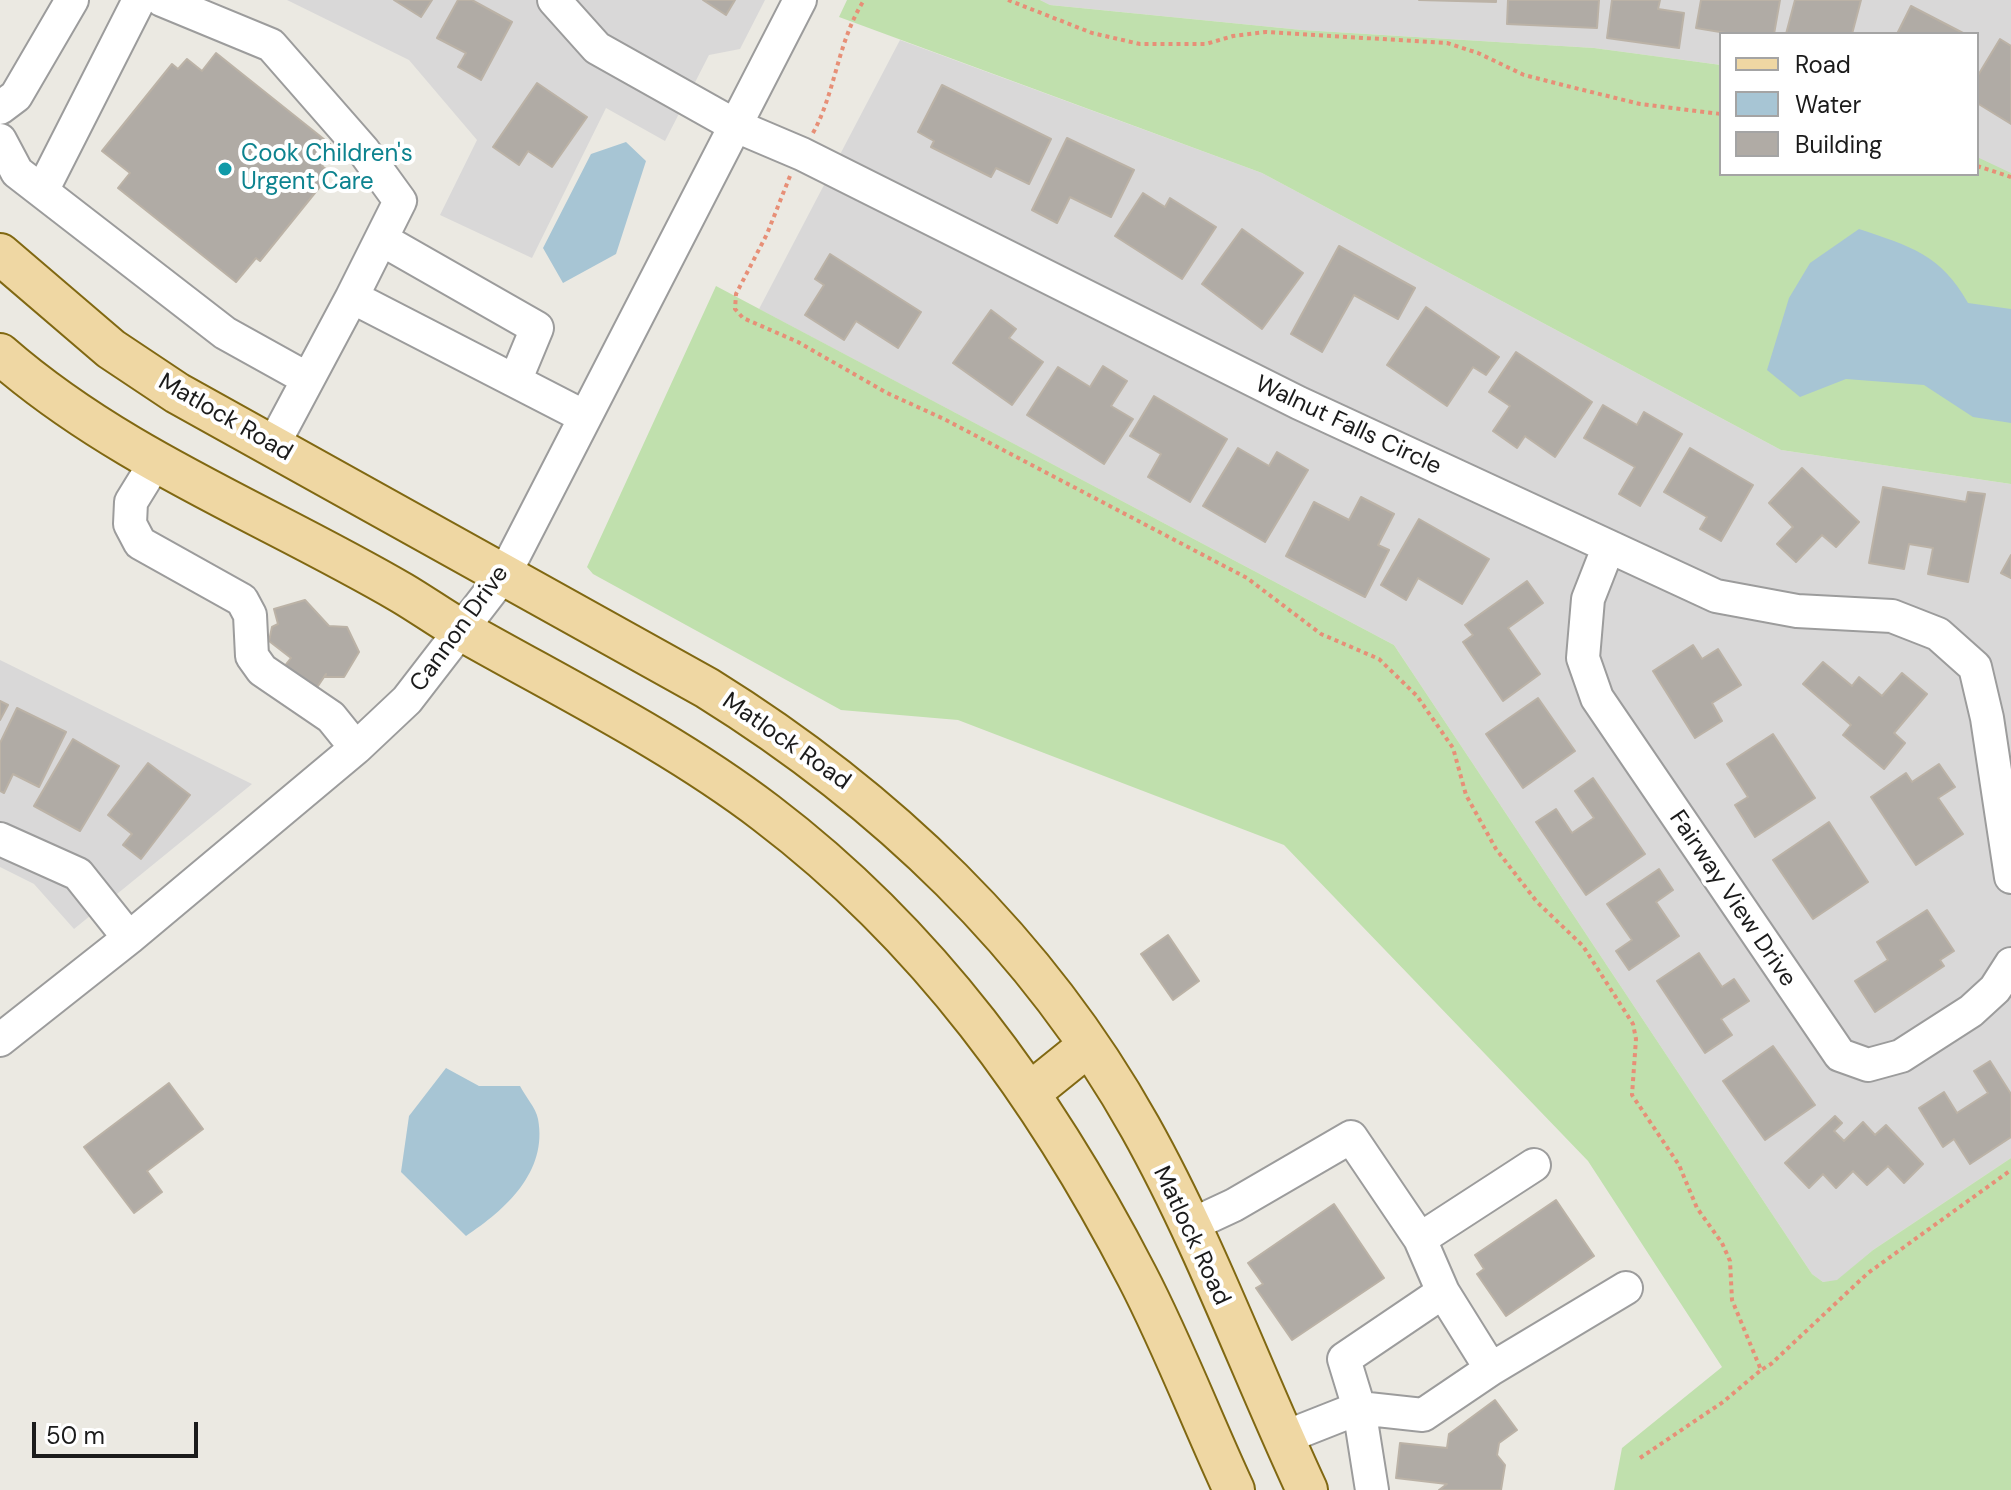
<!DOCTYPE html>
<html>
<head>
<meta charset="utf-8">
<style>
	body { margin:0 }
	#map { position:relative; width:2011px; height:1490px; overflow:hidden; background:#ebe9e2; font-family:"DM Sans",sans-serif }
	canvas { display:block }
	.legend { position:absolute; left:1719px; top:32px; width:260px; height:144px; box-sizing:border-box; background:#fff; border:2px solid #a4a4a4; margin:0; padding:10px 14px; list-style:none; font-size:24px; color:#1b1b1b }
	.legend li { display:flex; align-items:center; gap:16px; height:40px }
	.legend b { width:40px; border:2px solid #a4a4a4 }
	.scale { position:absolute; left:32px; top:1422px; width:166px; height:36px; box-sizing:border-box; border:4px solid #1b1b1b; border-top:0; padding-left:10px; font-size:24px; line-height:28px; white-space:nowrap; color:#1b1b1b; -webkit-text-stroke:6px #fff; paint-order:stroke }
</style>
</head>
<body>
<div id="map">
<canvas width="2011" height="1490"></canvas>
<ul class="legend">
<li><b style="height:10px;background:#efd7a3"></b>Road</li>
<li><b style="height:22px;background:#a7c5d4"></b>Water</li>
<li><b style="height:22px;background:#b0aba5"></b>Building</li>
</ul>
<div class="scale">50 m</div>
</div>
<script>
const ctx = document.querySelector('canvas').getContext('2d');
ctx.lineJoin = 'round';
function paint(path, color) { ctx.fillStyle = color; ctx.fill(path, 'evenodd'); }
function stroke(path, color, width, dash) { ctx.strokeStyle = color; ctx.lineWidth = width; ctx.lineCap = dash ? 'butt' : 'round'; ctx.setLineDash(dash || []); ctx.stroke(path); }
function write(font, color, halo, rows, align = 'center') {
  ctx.font = font + ' "DM Sans",sans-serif'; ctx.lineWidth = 8; ctx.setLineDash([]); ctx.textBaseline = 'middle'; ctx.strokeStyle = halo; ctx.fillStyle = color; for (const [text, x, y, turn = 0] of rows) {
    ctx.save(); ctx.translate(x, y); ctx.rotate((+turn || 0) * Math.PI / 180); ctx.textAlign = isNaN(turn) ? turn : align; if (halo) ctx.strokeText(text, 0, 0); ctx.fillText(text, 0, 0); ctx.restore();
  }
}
paint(new Path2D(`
	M 287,0 L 765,0 L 740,49 L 709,55 L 665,141 L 606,108 L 532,258 L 440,215 L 477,140 L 409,60 Z
	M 1040,0 L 2011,0 L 2011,174 L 1977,158 L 1977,34 L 1721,34 L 1721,65 L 1594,48 L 1302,30 L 1050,5 Z
	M 900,40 L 1262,173 L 1781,450 L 2011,484 L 2011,1158 L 1873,1250 L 1837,1281 L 1823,1282 L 1812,1274 L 1394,645 L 759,309 Z
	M 0,660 L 252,784 L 74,929 L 34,884 L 0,867 Z`), '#d9d8d8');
paint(new Path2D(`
	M 847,0 L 1040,0 L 1050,5 L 1302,30 L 1594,48 L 1721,65 L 1721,174 L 1977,174 L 1977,157 L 2011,173 L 2011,484 L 1781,450 L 1262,173 L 839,17 Z
	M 716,286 L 1394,645 L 1812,1274 L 1823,1282 L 1837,1280 L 1873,1250 L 2011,1158 L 2011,1490 L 1614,1490 L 1622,1448 L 1722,1367 L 1588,1161 L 1284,845 L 958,720 L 841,710 L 593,574 L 587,567 Z`), '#c0e0ad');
paint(new Path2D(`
	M 626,142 L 646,161 L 616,254 L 563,283 L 543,248 L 591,154 Z
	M 1859,229 C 1909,246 1941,254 1968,303 L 2011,309 L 2011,423 L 1973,417 L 1924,385 L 1846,379 L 1800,397 L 1767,370 L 1789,298 L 1810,263 Z
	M 446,1068 L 479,1086 L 520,1086 C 525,1096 536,1108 538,1119 C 548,1172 505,1210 466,1236 L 401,1172 L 409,1116 Z`), '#a7c5d4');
const building = new Path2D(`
	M 394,0 L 432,0 L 421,17 Z
	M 458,0 L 472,0 L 512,22 L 481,80 L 458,67 L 466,53 L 437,38 Z
	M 703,0 L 735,0 L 726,15 Z
	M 1419,0 L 1496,0 L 1496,2 Z
	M 1508,0 L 1599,0 L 1597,28 L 1507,24 Z
	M 1612,0 L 1660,0 L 1658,9 L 1684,13 L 1679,48 L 1607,38 Z
	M 1701,0 L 1780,0 L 1774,34 L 1732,34 L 1696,28 Z
	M 1795,0 L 1861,0 L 1852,34 L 1786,34 Z
	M 1911,6 L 1965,34 L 1897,34 Z
	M 2000,39 L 2011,46 L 2011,124 L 1977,103 L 1977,77 Z
	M 216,53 L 335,148 L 322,166 L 331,173 L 260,261 L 256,258 L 236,282 L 118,188 L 130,173 L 102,151 L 172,64 L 178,69 L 187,59 L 202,71 Z
	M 537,83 L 587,117 L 552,167 L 528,151 L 519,165 L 493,147 Z
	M 942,85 L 1051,139 L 1029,184 L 996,168 L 991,177 L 931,147 L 934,141 L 918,132 Z
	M 1067,138 L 1134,170 L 1111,217 L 1070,197 L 1057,223 L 1032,210 Z
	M 1143,193 L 1165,207 L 1170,198 L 1216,227 L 1182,279 L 1115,236 Z
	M 1242,229 L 1303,273 L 1262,329 L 1202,284 Z
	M 1339,246 L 1415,288 L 1398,319 L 1354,295 L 1322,352 L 1291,334 Z
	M 830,254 L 921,312 L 898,348 L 856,321 L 844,340 L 805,315 L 824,285 L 815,279 Z
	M 1426,307 L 1499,357 L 1486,375 L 1473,367 L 1447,406 L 1387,365 Z
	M 991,310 L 1016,329 L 1009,338 L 1043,362 L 1012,405 L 953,363 Z
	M 1516,352 L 1592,402 L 1555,457 L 1525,436 L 1517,448 L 1493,431 L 1510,406 L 1489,392 Z
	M 1103,366 L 1127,381 L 1111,406 L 1133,419 L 1104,464 L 1027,415 L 1058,367 L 1090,387 Z
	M 1154,396 L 1227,439 L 1190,502 L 1148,477 L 1161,454 L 1130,436 Z
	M 1603,405 L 1637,425 L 1644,412 L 1682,434 L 1640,506 L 1619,494 L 1635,467 L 1584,438 Z
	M 1238,448 L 1269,466 L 1277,452 L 1308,470 L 1265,542 L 1203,506 Z
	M 1690,448 L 1753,485 L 1721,541 L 1700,529 L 1707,517 L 1664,492 Z
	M 1802,468 L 1859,522 L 1836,547 L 1822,535 L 1796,562 L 1777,544 L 1793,527 L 1769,503 Z
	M 1883,487 L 1966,502 L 1968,492 L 1985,494 L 1968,582 L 1928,574 L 1933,548 L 1909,544 L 1904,569 L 1869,563 Z
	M 1361,497 L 1394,514 L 1378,545 L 1389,550 L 1365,597 L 1286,556 L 1314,502 L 1349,520 Z
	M 1419,519 L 1489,559 L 1462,604 L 1418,578 L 1406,600 L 1381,585 Z
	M 2011,555 L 2011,578 L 2001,573 Z
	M 1527,581 L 1543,603 L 1508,628 L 1540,674 L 1503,701 L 1463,642 L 1473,635 L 1465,625 Z
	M 305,600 L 329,626 L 347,627 L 359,652 L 344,677 L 325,677 L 326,674 L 316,689 L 283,668 L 291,658 L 269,641 L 272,627 L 278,624 L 274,609 Z
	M 1693,645 L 1702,659 L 1718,649 L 1741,685 L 1712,703 L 1722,721 L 1695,738 L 1653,671 Z
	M 1823,662 L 1852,686 L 1859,677 L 1882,696 L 1902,673 L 1927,694 L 1894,733 L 1905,743 L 1884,769 L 1843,735 L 1851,725 L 1803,684 Z
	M 1538,698 L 1575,751 L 1523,788 L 1486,734 Z
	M 0,701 L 8,705 L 0,720 Z
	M 17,708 L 66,732 L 39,787 L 13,774 L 4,793 L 0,791 L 0,743 Z
	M 1773,734 L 1815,798 L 1755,837 L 1735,805 L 1748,797 L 1727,764 Z
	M 73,739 L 119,766 L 80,831 L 34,806 Z
	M 148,763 L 190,795 L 141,859 L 123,845 L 132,834 L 108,815 Z
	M 1939,764 L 1955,787 L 1938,798 L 1963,834 L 1916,865 L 1871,797 L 1906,773 L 1912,782 Z
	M 1593,778 L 1645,854 L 1586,895 L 1536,822 L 1556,809 L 1572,833 L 1594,818 L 1575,791 Z
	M 1829,822 L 1868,882 L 1813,919 L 1773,860 Z
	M 1659,869 L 1673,890 L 1656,902 L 1679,936 L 1629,970 L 1616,951 L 1632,940 L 1607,904 Z
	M 1927,910 L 1954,951 L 1940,960 L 1944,966 L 1875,1012 L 1855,981 L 1888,960 L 1877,942 Z
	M 1168,935 L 1199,981 L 1173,1000 L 1141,954 Z
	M 1699,953 L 1722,987 L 1734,979 L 1749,1001 L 1721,1019 L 1732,1035 L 1705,1053 L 1657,981 Z
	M 1773,1046 L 1815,1105 L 1765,1140 L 1723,1081 Z
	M 1990,1061 L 2011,1094 L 2011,1137 L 1970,1164 L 1954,1139 L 1943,1147 L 1919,1108 L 1944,1092 L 1957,1113 L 1988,1093 L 1974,1071 Z
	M 169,1083 L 203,1129 L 147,1171 L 162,1192 L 134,1213 L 84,1147 Z
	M 1835,1116 L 1842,1123 L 1834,1131 L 1844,1141 L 1863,1122 L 1875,1135 L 1886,1125 L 1923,1164 L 1904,1183 L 1888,1166 L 1867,1185 L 1853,1171 L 1836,1188 L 1823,1174 L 1809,1188 L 1785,1163 Z
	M 1556,1200 L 1594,1256 L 1506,1316 L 1477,1274 L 1484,1269 L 1475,1255 Z
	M 1334,1204 L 1384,1278 L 1292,1340 L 1256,1288 L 1263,1284 L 1248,1263 Z
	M 1495,1400 L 1517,1430 L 1499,1443 L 1497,1455 L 1505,1465 L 1501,1490 L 1439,1490 L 1447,1484 L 1396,1478 L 1400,1443 L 1447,1448 L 1449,1434 Z`);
paint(building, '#b0aba5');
stroke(building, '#bbb2a6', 2);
const minor = new Path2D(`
	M 162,0 L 271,45 L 363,150 L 400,201 L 352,297
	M 554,0 L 597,48 L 736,126 L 802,154 L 1299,403 L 1716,596 L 1797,611 L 1892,616 L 1938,634 L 1975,667 L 1987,718 L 2011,877
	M 0,108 L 16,96 L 72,0
	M 0,140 L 17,172 L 225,333 L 306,378
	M 42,191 L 139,0
	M 381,239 L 537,328 L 515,381
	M 273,445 L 352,297 L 585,417
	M 155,463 L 131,502 L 130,524 L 140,543 L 242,600 L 250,615 L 252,656 L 262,670 L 331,717 L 356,748
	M 1608,548 L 1588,599 L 1583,658 L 1597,698 L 1840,1055 L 1868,1065 L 1901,1056 L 1971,1011 L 1995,989 L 2011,964
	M 0,839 L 78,874 L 129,938
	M 0,1040 L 129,938 L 356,748 L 407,700 L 505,573 L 800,0
	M 1189,1226 L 1234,1205 L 1351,1137 L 1420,1239 L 1443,1292 L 1491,1369 L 1423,1415 L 1359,1408 L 1283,1438
	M 1420,1239 L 1534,1165
	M 1491,1369 L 1626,1288
	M 1372,1490 L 1359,1408 L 1344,1359 L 1443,1292`);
const major = new Path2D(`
	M 0,254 L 111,349 L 177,393 L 707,688 C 884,798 1037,943 1140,1127 C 1205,1243 1251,1370 1307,1490
	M 0,354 C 119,458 267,514 402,593 C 424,606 446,622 468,634 C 569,691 674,743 766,813 C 928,936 1044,1096 1137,1276 C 1173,1345 1201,1419 1234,1490
	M 1031,1092 L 1088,1046`);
stroke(minor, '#9c9c9c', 36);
stroke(major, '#806812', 44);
stroke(new Path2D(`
	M 1008,0 L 1092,33 L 1140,44 L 1206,44 L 1233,36 L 1266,32 L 1447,43 L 1478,53 L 1524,75 L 1563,85 L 1640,104 L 1721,114
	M 813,133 C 836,91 837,43 864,0
	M 1977,166 L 2011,177
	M 790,176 L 767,234 L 736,294 L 735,309 L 743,318 L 798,342 L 887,393 L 944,419 L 1247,578 L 1321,634 L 1379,659 L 1417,696 L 1453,748 L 1466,795 L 1496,849 L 1537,902 L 1583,946 L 1633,1024 L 1636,1039 L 1632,1095 L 1679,1165 L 1697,1208 L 1722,1243 L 1730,1261 L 1732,1300 L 1761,1370 L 1771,1364 L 1868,1273 L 2011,1170
	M 1640,1458 L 1723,1402 L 1761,1370`), '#e78f77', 4, [4, 4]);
stroke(minor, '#fff', 32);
stroke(major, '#efd7a3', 40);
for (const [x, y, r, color] of [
	[225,169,8,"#0f9aa8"]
]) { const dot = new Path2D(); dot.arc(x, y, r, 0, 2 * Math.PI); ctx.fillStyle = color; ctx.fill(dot); stroke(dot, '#fff', 3); }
write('24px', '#0d838f', '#fff', [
	["Cook Children's",241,155],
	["Urgent Care",241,183]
], 'left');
write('24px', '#1b1b1b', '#fff', [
	["Matlock Road",225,418,30],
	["Walnut Falls Circle",1348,426,25],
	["Cannon Drive",460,629,-54],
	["Matlock Road",786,742,35],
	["Fairway View Drive",1732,899,56],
	["Matlock Road",1191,1236,65]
]);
</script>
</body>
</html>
